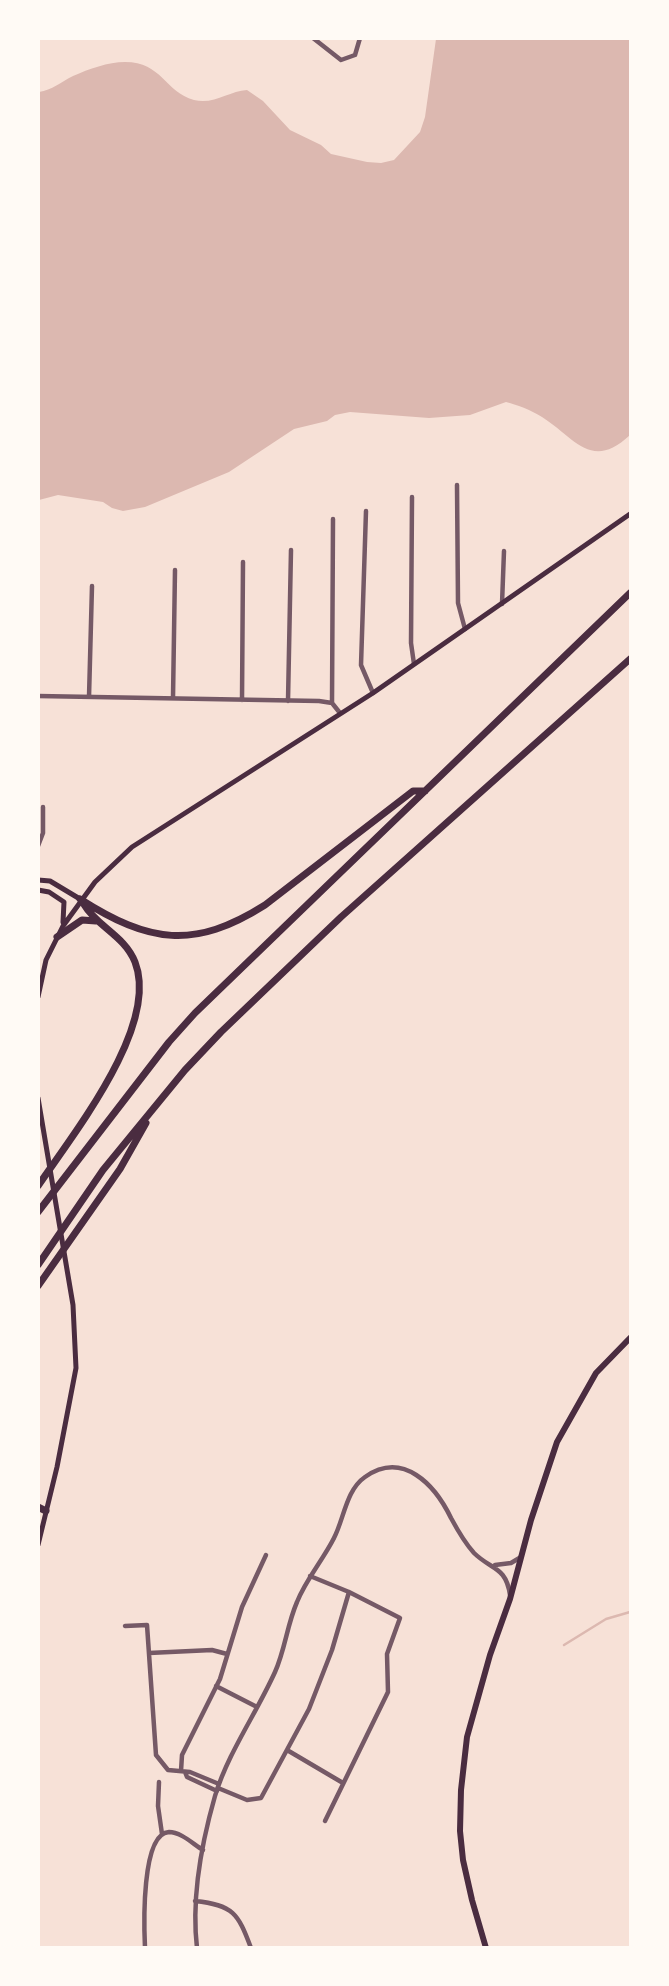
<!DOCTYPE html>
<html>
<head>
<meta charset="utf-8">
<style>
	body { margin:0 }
	#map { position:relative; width:669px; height:1986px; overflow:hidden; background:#f7e1d7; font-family:Helvetica,sans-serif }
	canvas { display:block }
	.frame { position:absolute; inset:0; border:40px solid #fffaf5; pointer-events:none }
</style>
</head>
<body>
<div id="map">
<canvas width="669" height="1986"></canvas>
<div class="frame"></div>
</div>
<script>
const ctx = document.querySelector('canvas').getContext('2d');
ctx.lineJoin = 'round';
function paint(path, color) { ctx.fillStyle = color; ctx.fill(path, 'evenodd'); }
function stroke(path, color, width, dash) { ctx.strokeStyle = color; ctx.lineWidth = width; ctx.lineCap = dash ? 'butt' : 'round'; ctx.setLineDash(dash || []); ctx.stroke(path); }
paint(new Path2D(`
	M 436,39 L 630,39 L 630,435 C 591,472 574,437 542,417 C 531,410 518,405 506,402 L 470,415 L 429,418 L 350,412 L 335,415 L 327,421 L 294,429 L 229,472 L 145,507 L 123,511 L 112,508 L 103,502 L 58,495 L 39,500 L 39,92 C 52,90 61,82 73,76 C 89,69 108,62 125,62 C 162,62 165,92 194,100 C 214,105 229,91 247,90 L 263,101 L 290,130 L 321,145 L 331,154 L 367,162 L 381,163 L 394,160 L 420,132 L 425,117 Z`), '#dcb8b0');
stroke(new Path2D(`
	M 564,1645 L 606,1619 L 630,1612`), '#dcb8b0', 2.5);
stroke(new Path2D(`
	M 313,38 L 341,60 L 355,55 L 360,38
	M 457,485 L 458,603 L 465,629
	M 412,497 L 411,643 L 414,664
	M 366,511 L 361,665 L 373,693
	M 502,604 L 504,551
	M 38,696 L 319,701 L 332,703 L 340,713
	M 89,697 L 92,586
	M 173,698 L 175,570
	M 242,700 L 243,562
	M 288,701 L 291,550
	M 332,703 L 333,519
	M 38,846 L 43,833 L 43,807
	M 495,1565 L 511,1563 L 521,1557
	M 310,1576 L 349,1592 L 400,1618 L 387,1654 L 388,1692 L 325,1821
	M 125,1626 L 147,1625 L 156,1755 L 168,1770 L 190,1772 L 219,1784
	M 149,1653 L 212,1650 L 227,1654
	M 216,1686 L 257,1707
	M 287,1750 L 343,1783
	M 181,1771 L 182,1755 L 220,1679 L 242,1607 L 266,1555
	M 185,1772 L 187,1777 L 217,1791
	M 159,1782 L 158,1806 L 162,1834
	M 218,1788 L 247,1800 L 261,1798 L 309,1709 L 332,1650 L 349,1592
	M 195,1901 C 233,1905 238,1913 251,1948
	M 145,1948 C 144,1927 141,1833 169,1832 C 181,1832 193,1844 203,1850
	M 197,1948 C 191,1897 201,1845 215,1796 C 228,1753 256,1714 275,1672 C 285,1650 287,1625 297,1602 C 306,1579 323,1560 334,1538 C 344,1519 346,1490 365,1477 C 403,1450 435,1485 451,1518 C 458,1531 464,1542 474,1553 C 491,1570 506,1566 510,1595`), '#755966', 4.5);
stroke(new Path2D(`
	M 38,880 L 50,881 L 80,899
	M 38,890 L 49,892 L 64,902 L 63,922
	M 38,997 L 46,960 L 63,926 L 95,882 L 132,847 L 373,693 L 630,514
	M 38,1098 L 73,1305 L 76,1368 L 57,1467 L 38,1545`), '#4a2c40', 5);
stroke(new Path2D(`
	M 486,1948 L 472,1900 L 463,1860 L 460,1831 L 461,1790 L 467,1737 L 490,1655 L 510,1599 L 531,1520 L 557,1442 L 596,1373 L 630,1338`), '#4a2c40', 6);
stroke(new Path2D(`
	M 80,899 C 149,943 194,950 265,905 L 413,791 L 425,791
	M 57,937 L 82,920 L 96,921
	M 38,1186 C 73,1134 160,1026 135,962 C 124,935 97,927 83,903
	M 38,1212 L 169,1042 L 195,1013 L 630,593
	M 38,1265 L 103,1170 L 185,1070 L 221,1032 L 341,917 L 630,659
	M 38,1286 L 120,1169 L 146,1123
	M 38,1507 L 46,1511`), '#4a2c40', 7);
</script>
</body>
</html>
